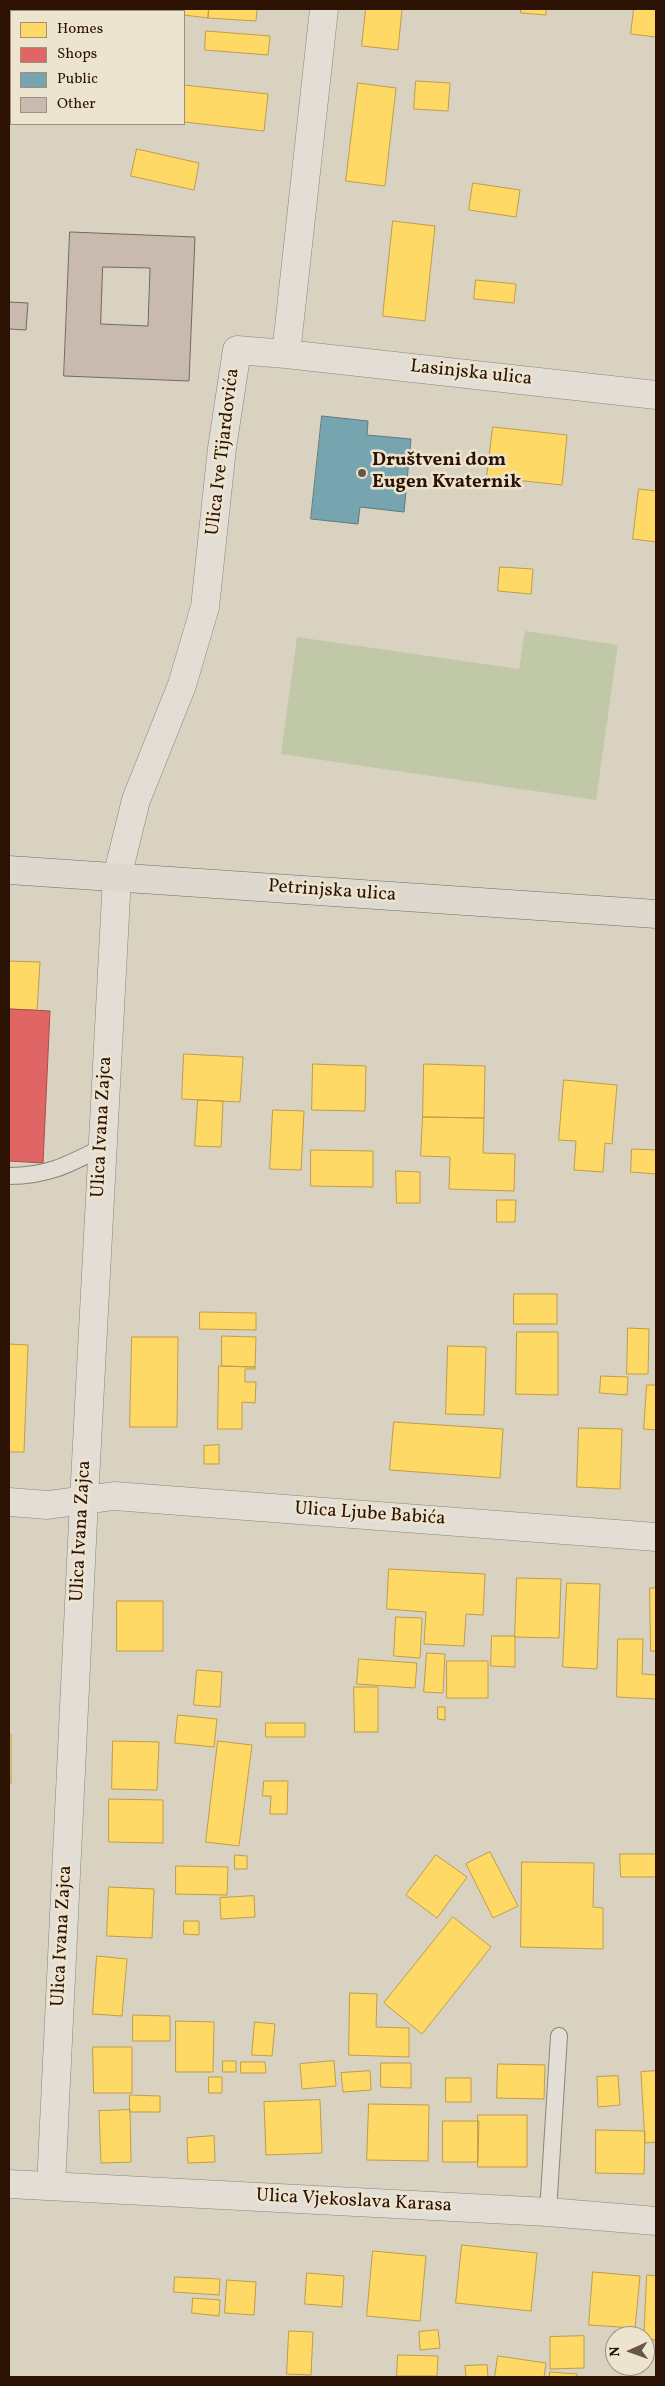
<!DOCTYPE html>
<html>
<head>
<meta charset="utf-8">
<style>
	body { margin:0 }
	#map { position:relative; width:665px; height:2386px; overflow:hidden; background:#d9d2c1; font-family:Vollkorn,serif }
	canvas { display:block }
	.frame { position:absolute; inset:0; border:10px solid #2b1203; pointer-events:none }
	.legend { position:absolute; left:10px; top:10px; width:175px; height:115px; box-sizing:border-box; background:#ede4d0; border:1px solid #9f907e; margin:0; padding:6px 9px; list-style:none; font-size:15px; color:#2b1203 }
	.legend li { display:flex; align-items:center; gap:10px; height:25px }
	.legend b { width:25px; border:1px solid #9f907e }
	.north { position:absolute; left:605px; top:2326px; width:50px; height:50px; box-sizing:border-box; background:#ede4d0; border:1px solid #9f907e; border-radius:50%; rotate:268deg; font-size:14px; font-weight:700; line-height:20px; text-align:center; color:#2b1203 }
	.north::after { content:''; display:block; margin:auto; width:18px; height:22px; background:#685546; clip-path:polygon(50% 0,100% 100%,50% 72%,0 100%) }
</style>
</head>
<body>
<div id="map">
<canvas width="665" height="2386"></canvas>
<div class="frame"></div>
<ul class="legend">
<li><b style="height:14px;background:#ffd966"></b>Homes</li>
<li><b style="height:14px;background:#e06666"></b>Shops</li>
<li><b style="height:14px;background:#76a5af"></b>Public</li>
<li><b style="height:14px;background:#c8baae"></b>Other</li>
</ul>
<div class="north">N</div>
</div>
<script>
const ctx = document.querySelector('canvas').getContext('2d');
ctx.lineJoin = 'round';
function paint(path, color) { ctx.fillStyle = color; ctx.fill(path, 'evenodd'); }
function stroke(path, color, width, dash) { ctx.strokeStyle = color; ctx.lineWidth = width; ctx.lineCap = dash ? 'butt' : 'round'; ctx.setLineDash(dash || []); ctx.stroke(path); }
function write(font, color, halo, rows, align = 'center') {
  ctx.font = font + ' Vollkorn,serif'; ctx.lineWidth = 5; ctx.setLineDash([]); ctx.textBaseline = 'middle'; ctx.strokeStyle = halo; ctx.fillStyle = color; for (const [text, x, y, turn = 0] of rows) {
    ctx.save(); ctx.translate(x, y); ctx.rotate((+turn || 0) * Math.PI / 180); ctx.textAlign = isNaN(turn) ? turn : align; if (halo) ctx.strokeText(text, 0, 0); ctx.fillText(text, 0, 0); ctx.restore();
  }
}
paint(new Path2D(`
	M 525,631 L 618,645 L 596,800 L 281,754 L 297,637 L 519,669 Z`), '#c1c8a8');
const homes = new Path2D(`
	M 164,9 L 209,9 L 208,18 L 184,15 L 184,11 L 163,11 Z
	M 209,9 L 257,9 L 256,21 L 208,18 Z
	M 366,9 L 402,9 L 398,50 L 362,46 Z
	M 521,9 L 546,9 L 546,15 L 521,13 Z
	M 634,9 L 656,9 L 656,37 L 631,34 Z
	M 206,31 L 270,36 L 268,55 L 205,50 Z
	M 416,81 L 450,83 L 448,111 L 414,109 Z
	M 358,83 L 396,88 L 385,186 L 346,181 Z
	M 184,85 L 268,94 L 264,131 L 184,122 Z
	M 137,149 L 199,163 L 194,190 L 131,176 Z
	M 473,183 L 520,190 L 516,217 L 469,210 Z
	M 393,221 L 435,226 L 425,321 L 383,316 Z
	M 476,280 L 516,284 L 514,303 L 474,299 Z
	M 493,427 L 567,435 L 562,485 L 487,477 Z
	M 639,489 L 656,491 L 656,542 L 633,539 Z
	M 500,567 L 533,569 L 531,594 L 498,591 Z
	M 9,961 L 40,962 L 37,1010 L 9,1009 Z
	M 184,1054 L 243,1057 L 240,1102 L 182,1099 Z
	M 313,1064 L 366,1066 L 365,1111 L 312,1110 Z
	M 424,1064 L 485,1066 L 484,1118 L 423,1117 Z
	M 564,1080 L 617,1085 L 612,1144 L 605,1143 L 603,1172 L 574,1170 L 576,1141 L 559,1140 Z
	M 198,1100 L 223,1101 L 221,1147 L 195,1146 Z
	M 273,1110 L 304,1111 L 301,1170 L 270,1169 Z
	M 423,1117 L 484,1118 L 483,1153 L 515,1154 L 514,1191 L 449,1189 L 450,1157 L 421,1156 Z
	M 632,1149 L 656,1150 L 656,1174 L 631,1172 Z
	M 311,1150 L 373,1151 L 373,1187 L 311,1186 Z
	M 396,1171 L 420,1172 L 420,1203 L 397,1203 Z
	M 497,1200 L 516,1200 L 515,1222 L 497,1222 Z
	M 514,1294 L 557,1294 L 557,1324 L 514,1324 Z
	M 200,1312 L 256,1313 L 256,1330 L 200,1329 Z
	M 628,1328 L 649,1329 L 648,1374 L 627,1374 Z
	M 517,1332 L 558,1332 L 558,1395 L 516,1394 Z
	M 222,1336 L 256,1337 L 255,1367 L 222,1366 Z
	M 132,1337 L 178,1337 L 177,1427 L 130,1427 Z
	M 9,1344 L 28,1345 L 24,1452 L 9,1452 Z
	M 448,1346 L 486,1347 L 484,1415 L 446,1414 Z
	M 219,1366 L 255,1367 L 255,1369 L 245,1369 L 245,1382 L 256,1382 L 255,1403 L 242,1402 L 242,1429 L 218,1429 Z
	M 601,1376 L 628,1377 L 627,1395 L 600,1393 Z
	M 647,1385 L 656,1385 L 656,1430 L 644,1429 Z
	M 394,1422 L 503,1429 L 500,1478 L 390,1470 Z
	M 579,1428 L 622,1429 L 620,1489 L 577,1487 Z
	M 219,1445 L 219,1464 L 204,1464 L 204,1446 Z
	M 389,1569 L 485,1574 L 483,1615 L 466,1614 L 464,1646 L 424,1644 L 426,1612 L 387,1609 Z
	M 517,1578 L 561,1579 L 559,1638 L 515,1637 Z
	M 567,1583 L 600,1584 L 597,1669 L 563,1667 Z
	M 650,1588 L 656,1588 L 656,1651 L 651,1651 Z
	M 117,1601 L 163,1601 L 163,1651 L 117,1651 Z
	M 396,1617 L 422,1618 L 420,1658 L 394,1656 Z
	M 492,1636 L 515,1636 L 515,1667 L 491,1666 Z
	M 618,1639 L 643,1639 L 642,1674 L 656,1675 L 656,1699 L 617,1697 Z
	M 427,1653 L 445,1654 L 443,1693 L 424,1692 Z
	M 359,1659 L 417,1663 L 415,1688 L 357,1684 Z
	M 447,1661 L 488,1661 L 488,1698 L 447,1698 Z
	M 197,1670 L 222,1672 L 220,1707 L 194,1705 Z
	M 354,1687 L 378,1687 L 378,1732 L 355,1732 Z
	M 438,1707 L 445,1707 L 445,1720 L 438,1719 Z
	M 178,1715 L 217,1719 L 214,1747 L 175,1743 Z
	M 266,1723 L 305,1723 L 305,1737 L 266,1737 Z
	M 9,1734 L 11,1734 L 11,1784 L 9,1784 Z
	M 113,1741 L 159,1742 L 157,1790 L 112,1789 Z
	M 218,1741 L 252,1745 L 239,1846 L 206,1842 Z
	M 264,1781 L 288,1781 L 287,1814 L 270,1814 L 271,1796 L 263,1796 Z
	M 109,1799 L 163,1800 L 163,1843 L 109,1842 Z
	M 490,1852 L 518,1906 L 493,1918 L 466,1864 Z
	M 620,1854 L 656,1854 L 656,1877 L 621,1877 Z
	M 235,1855 L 247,1856 L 247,1869 L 235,1869 Z
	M 436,1855 L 467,1877 L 437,1918 L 406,1895 Z
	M 522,1862 L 594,1863 L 593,1907 L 603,1908 L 603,1949 L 521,1947 Z
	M 176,1866 L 228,1867 L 227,1895 L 176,1894 Z
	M 109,1887 L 154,1889 L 152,1938 L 107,1936 Z
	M 254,1896 L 255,1917 L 221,1919 L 220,1898 Z
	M 453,1917 L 491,1947 L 422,2034 L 384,2003 Z
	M 184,1921 L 199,1921 L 199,1935 L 184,1934 Z
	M 97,1956 L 127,1959 L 122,2016 L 93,2014 Z
	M 350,1993 L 377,1994 L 376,2027 L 409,2028 L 409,2057 L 349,2055 Z
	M 133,2015 L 170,2016 L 170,2041 L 133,2041 Z
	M 176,2021 L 214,2022 L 213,2072 L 176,2072 Z
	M 255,2022 L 275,2024 L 272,2056 L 252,2055 Z
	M 93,2047 L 132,2047 L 132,2093 L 94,2093 Z
	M 223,2061 L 236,2061 L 236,2072 L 223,2072 Z
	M 334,2061 L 336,2086 L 302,2089 L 300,2064 Z
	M 241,2062 L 265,2062 L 266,2073 L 241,2073 Z
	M 381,2063 L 411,2063 L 411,2088 L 381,2087 Z
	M 498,2064 L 545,2065 L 544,2099 L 497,2098 Z
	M 370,2071 L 371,2090 L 343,2092 L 341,2073 Z
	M 656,2071 L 656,2142 L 645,2143 L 641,2072 Z
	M 618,2076 L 620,2105 L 598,2107 L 597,2077 Z
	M 209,2077 L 222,2077 L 222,2093 L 209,2093 Z
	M 446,2078 L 471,2078 L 471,2102 L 446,2102 Z
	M 130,2095 L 160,2096 L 160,2112 L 130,2112 Z
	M 320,2100 L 322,2153 L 266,2155 L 264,2102 Z
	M 369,2104 L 429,2105 L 428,2161 L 367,2160 Z
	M 130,2110 L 131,2162 L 101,2163 L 99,2111 Z
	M 478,2115 L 527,2115 L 527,2167 L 478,2167 Z
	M 443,2121 L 479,2121 L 478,2162 L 443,2162 Z
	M 596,2130 L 645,2131 L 644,2174 L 596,2173 Z
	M 214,2136 L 215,2162 L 188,2163 L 187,2138 Z
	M 462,2245 L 537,2253 L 531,2311 L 456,2303 Z
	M 373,2251 L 426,2256 L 420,2321 L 367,2316 Z
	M 593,2272 L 640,2276 L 635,2328 L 589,2325 Z
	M 307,2273 L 344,2276 L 342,2307 L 305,2304 Z
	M 647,2275 L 656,2276 L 656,2340 L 645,2339 L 644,2336 Z
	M 175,2277 L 220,2279 L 219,2295 L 174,2292 Z
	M 227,2280 L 256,2282 L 254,2315 L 225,2313 Z
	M 193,2298 L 220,2300 L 219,2316 L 192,2313 Z
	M 438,2330 L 440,2348 L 420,2350 L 419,2332 Z
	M 289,2331 L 313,2332 L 311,2375 L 287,2374 Z
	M 584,2336 L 584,2368 L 550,2369 L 550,2337 Z
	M 398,2355 L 438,2356 L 437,2376 L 397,2376 Z
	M 498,2356 L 546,2363 L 544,2377 L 495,2377 Z
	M 487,2365 L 488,2377 L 466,2377 L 465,2366 Z
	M 550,2372 L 577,2374 L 577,2377 L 550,2377 Z`);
paint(homes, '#ffd966');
stroke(homes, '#bf9d48', 1);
const shops = new Path2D(`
	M 9,1009 L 50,1011 L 43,1163 L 9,1161 Z`);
paint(shops, '#e06666');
stroke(shops, '#aa4d48', 1);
const public = new Path2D(`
	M 322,416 L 368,421 L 367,435 L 411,439 L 404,512 L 360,507 L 358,524 L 311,519 Z`);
paint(public, '#76a5af');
stroke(public, '#60797b', 1);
const building = new Path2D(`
	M 70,232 L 195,237 L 189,381 L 64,376 ZM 103,267 L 150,268 L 148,326 L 101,324 Z
	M 9,302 L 28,303 L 26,330 L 9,329 Z`);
paint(building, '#c8baae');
stroke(building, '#726a60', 1);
const service = new Path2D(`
	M 9,1176 C 47,1176 68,1165 101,1148
	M 548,2212 L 559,2036`);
const minor = new Path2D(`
	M 286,354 L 656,395
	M 9,1502 L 48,1505 L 114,1496 L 656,1537
	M 9,2184 L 548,2212 L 656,2221
	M 51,2186 L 84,1500 L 117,877 L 136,800 L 182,685 L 205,607 L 222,448 L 237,350 L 286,354 L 324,9`);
const primary = new Path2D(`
	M 9,870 L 656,914`);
stroke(service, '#8b8478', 18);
stroke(minor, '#8b8478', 29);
stroke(primary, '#726a60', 29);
stroke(service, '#e2ded5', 16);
stroke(minor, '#e2ded5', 28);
stroke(primary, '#ddd9cf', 28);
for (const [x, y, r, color] of [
	[362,473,5,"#685546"]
]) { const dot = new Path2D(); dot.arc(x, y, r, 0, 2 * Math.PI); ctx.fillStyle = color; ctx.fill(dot); stroke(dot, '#ede4d0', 2); }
write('19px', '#2b1203', '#ede4d0', [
	["Lasinjska ulica",471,374,6],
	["Ulica Ive Tijardovića",224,452,-83],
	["Petrinjska ulica",332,892,4],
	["Ulica Ivana Zajca",103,1127,-87],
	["Ulica Ljube Babića",370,1515,4],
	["Ulica Ivana Zajca",82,1531,-87],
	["Ulica Ivana Zajca",63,1936,-87],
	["Ulica Vjekoslava Karasa",354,2202,3]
]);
write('bold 19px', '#2b1203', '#ede4d0', [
	["Društveni dom",372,462],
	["Eugen Kvaternik",372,484]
], 'left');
</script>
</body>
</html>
